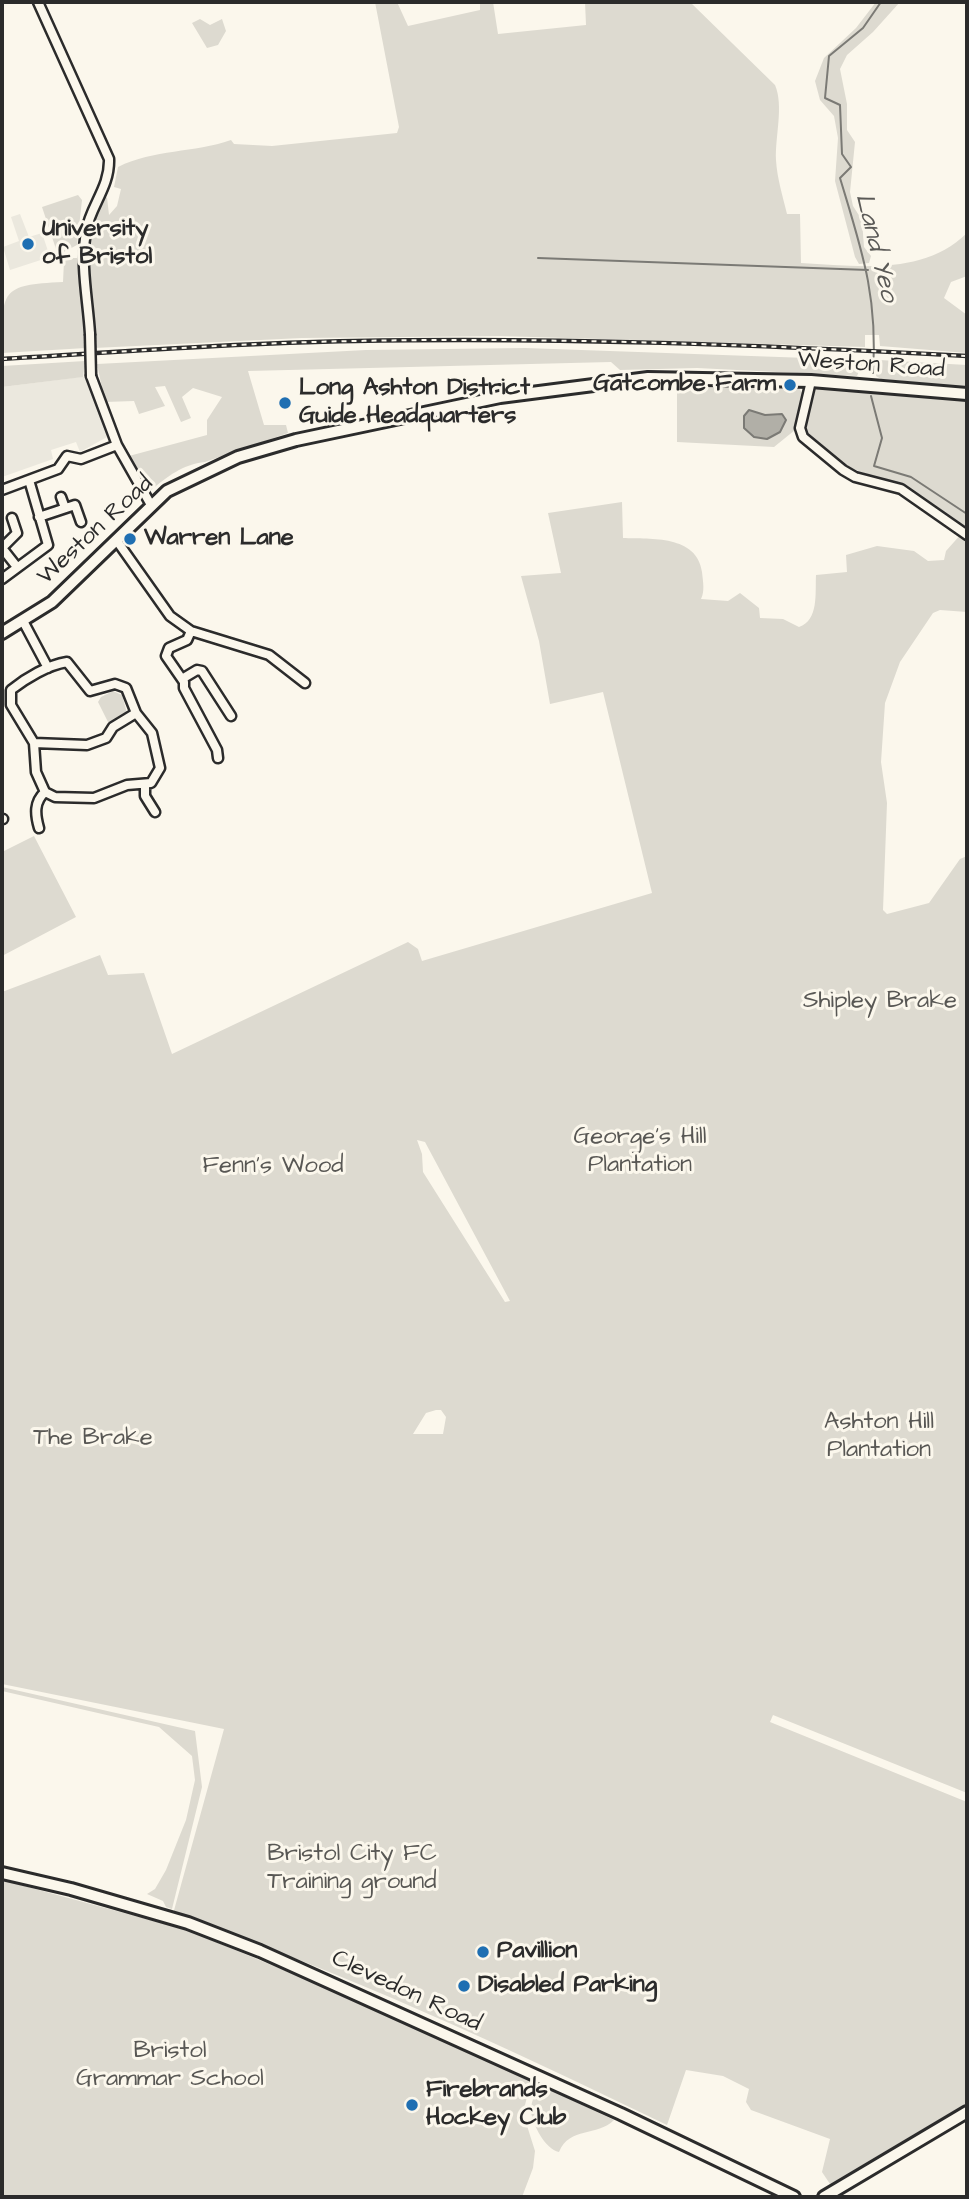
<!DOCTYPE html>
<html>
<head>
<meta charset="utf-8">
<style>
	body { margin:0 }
	#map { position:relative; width:969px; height:2199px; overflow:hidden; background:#fbf7ec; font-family:"Architects Daughter",sans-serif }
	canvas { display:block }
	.frame { position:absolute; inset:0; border:4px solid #2b2b2b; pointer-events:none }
</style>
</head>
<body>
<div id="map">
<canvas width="969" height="2199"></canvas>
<div class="frame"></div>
</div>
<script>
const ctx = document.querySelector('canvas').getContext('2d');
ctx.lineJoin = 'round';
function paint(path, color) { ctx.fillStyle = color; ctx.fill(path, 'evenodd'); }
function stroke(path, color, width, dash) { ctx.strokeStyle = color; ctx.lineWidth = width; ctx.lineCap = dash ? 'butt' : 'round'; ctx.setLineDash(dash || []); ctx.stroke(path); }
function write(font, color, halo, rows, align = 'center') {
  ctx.font = font + ' "Architects Daughter",sans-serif'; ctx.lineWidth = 6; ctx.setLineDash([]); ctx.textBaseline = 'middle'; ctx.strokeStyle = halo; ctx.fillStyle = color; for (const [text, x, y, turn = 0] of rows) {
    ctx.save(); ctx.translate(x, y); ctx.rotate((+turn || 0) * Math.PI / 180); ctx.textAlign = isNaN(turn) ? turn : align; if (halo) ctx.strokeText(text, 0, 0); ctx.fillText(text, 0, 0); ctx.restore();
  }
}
paint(new Path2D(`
	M 20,214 L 29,237 L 42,233 L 50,257 L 10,270 L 3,247 L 19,241 L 11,217 Z
	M 88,376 L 107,437 L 80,452 L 76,442 L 51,450 L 53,459 L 2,477 L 2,387 Z`), '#ebe8de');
paint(new Path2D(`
	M 375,2 L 397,2 L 408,26 L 480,10 L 480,2 L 493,2 L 498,34 L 586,25 L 585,2 L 690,2 L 775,85 C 784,106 775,136 776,160 C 777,178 783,197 787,214 L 800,214 L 801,263 C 858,266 923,276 967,233 L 967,276 L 951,282 L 944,298 L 967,315 L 967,353 L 880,346 L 879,335 L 865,335 L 865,347 L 500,336 L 302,338 L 94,348 C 91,313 72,218 107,197 L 109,215 L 117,206 L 121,189 L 114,187 L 118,167 C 154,149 194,153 231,140 L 234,144 L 272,146 L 397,133 L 399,127 Z
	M 876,2 L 900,2 L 873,32 L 847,55 L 840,69 L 847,104 L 847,130 L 855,142 L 850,192 L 853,206 L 862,220 L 864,247 L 871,256 L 869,263 L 859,264 L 855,257 L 835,181 L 838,138 L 834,116 L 820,100 L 815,81 L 824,58 L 856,28 Z
	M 200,19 L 210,25 L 222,19 L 226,31 L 218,45 L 207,48 L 192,23 Z
	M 78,195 L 82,200 L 77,245 L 58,255 L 42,207 Z
	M 70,258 L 77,258 L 80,263 L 86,348 L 2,353 C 2,290 0,285 63,282 L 64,261 Z
	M 525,348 L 864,360 L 857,376 L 697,368 L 620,370 L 611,362 L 248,371 L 264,425 L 286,425 L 288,433 L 205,462 C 183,464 167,477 151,490 L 142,487 L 129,456 L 207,435 L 207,420 L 222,397 L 193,388 L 182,397 L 191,418 L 181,422 L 165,386 L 155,387 L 165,406 L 139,414 L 134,401 L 105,402 L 97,364 L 366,350 Z
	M 879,360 L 967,365 L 967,387 L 881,379 L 876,376 Z
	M 85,361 L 83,377 L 2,387 L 2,366 Z
	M 677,387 L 799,388 L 804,396 L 795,430 L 774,447 L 677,442 Z
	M 817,389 L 967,399 L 967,612 L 940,610 L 933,613 L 900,662 L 885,703 L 881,762 L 887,803 L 883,910 L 887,914 L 929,903 L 960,859 L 967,856 L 967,1793 L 773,1715 L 770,1722 L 967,1802 L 967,2103 L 830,2184 L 822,2172 L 830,2139 L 751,2110 L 746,2102 L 749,2089 L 723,2076 L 686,2070 L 667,2125 C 506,2047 343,1971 173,1914 L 224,1729 L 2,1684 L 2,992 L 100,955 L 108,975 L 144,973 L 172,1054 L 408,942 L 418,949 L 422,961 L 652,893 L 603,692 L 550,704 L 539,641 L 521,576 L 561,573 L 548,513 L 622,502 L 623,538 C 651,539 697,535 702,572 C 703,582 705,591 701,599 L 728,601 L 740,593 L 759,608 L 760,618 L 783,619 L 799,627 C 819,620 815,593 816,575 L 847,572 L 846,555 L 877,546 L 914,551 L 928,561 L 944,560 L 946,551 L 962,533 L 912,498 L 874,479 L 872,475 C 854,472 802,446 803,424 C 804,414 810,401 813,391 ZM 417,1140 L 425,1142 L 510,1301 L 505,1302 L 423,1172 L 422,1154 ZM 436,1410 L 441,1410 L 446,1417 L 443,1434 L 413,1434 L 426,1413 Z
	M 113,691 L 122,695 L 127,713 L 109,724 L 98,702 L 101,697 Z
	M 34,836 L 76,917 L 2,956 L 2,852 Z
	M 2,1687 L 195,1731 L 202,1787 L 172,1909 L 166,1907 L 163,1901 L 147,1894 L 155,1889 L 166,1870 L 186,1820 L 195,1780 L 192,1756 L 159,1727 L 2,1691 Z
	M 2,1880 L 187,1930 L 363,2003 L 531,2081 L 523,2113 L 535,2151 L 533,2168 L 522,2197 L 2,2197 Z
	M 538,2084 L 614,2120 C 597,2137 570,2126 559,2152 C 545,2149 533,2125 531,2112 C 530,2104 536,2092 538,2084 Z`), '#dddad0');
const water = new Path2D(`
	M 749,410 L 765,415 L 782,414 L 786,420 L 780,432 L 767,439 L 754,437 L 744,428 L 744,416 Z`);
paint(water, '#b1afa7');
stroke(water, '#7b7a75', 2);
stroke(new Path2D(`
	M 538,258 L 868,270
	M 873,373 C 878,296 862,251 840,178 L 851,167 L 842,154 L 840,105 L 825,98 L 829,56 L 863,28 L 881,2
	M 871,396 L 882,438 L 874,466 L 911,477 L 967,514`), '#7b7a75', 2);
const street = new Path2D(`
	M 38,2 L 109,159 C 110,187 91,205 86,231 C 80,265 88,300 90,334
	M 91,376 L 117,445 L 151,505
	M 811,381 L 800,428 L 803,437 L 843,470 L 855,477 L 901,489 L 967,535
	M 2,490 L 58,469 L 67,456 L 81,459 L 117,445
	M 61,497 L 65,508
	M 39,517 L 75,505 L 81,522
	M 12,518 L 17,533 L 2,548 L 17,567
	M 117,541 L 170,616 L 191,631 L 269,655 L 305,683
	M 2,579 L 48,545 L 29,480
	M 23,621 L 48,668
	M 191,631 L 187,640 L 169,648 L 166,656 L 184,682 L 184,688 L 217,750 L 218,758
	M 67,662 L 90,691 L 115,684 L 126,688 L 136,713 L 152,733 L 160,768 L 151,783 L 127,785 L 94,798 L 55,797 L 45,792 L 36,772 L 34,743 L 11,705 L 11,690 C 26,678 48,665 67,662 Z
	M 182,679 L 197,670 L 202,671 L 231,716
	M 34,743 L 87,745 L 106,738 L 113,727 L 136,713
	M 145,786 L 145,796 L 155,812
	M 2,819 L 3,819
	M 39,828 C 35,814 34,802 45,792`);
const secondary = new Path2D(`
	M 2,633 L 52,602 L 167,491 L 238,457 L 296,440 L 500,397 L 648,378 L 811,381 L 967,394
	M 2,1873 L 71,1889 L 188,1923 L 260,1951 L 621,2114 L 794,2197
	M 824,2197 L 967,2112`);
stroke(street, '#2b2b2b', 13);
stroke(secondary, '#2b2b2b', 16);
stroke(street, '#fbf7ec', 8);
stroke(secondary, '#fbf7ec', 10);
const rail = new Path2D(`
	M 2,359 C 119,352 237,343 355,341 C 559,337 763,345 967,356`);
stroke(rail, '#2b2b2b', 4.5);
stroke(rail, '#fbf7ec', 2, [5]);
const streetBridge = new Path2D(`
	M 90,334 L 91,376`);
stroke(streetBridge, '#2b2b2b', 13, []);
stroke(streetBridge, '#fbf7ec', 8);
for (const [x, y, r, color] of [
	[28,244,7,"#1f6fb2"],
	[790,385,7,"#1f6fb2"],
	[285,403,7,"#1f6fb2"],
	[130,539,7,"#1f6fb2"],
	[483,1952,7,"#1f6fb2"],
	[464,1986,7,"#1f6fb2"],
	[412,2105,7,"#1f6fb2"]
]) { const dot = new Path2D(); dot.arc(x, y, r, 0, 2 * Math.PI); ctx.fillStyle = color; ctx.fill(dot); stroke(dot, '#fbf7ec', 2.5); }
write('bold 24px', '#2b2b2b', '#fbf7ec', [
	["University",42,230],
	["of Bristol",42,258],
	["Gatcombe Farm",776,385,"right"],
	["Long Ashton District",299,389],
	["Guide Headquarters",299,417],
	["Warren Lane",144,539],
	["Pavillion",497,1952],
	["Disabled Parking",478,1986],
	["Firebrands",426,2091],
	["Hockey Club",426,2119]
], 'left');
write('24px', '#2b2b2b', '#fbf7ec', [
	["Weston Road",871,366,4],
	["Weston Road",96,531,-43],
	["Clevedon Road",406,1992,25]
]);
write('24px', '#585754', '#fbf7ec', [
	["Shipley Brake",880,1002],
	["George's Hill",640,1138],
	["Plantation",640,1166],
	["Fenn's Wood",273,1167],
	["Ashton Hill",879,1423],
	["Plantation",879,1451],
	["The Brake",93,1439],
	["Bristol City FC",352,1855],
	["Training ground",352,1883],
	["Bristol",170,2052],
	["Grammar School",170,2080]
]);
write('italic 26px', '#5a5956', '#fbf7ec', [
	["Land Yeo",875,248,76]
]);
</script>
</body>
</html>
